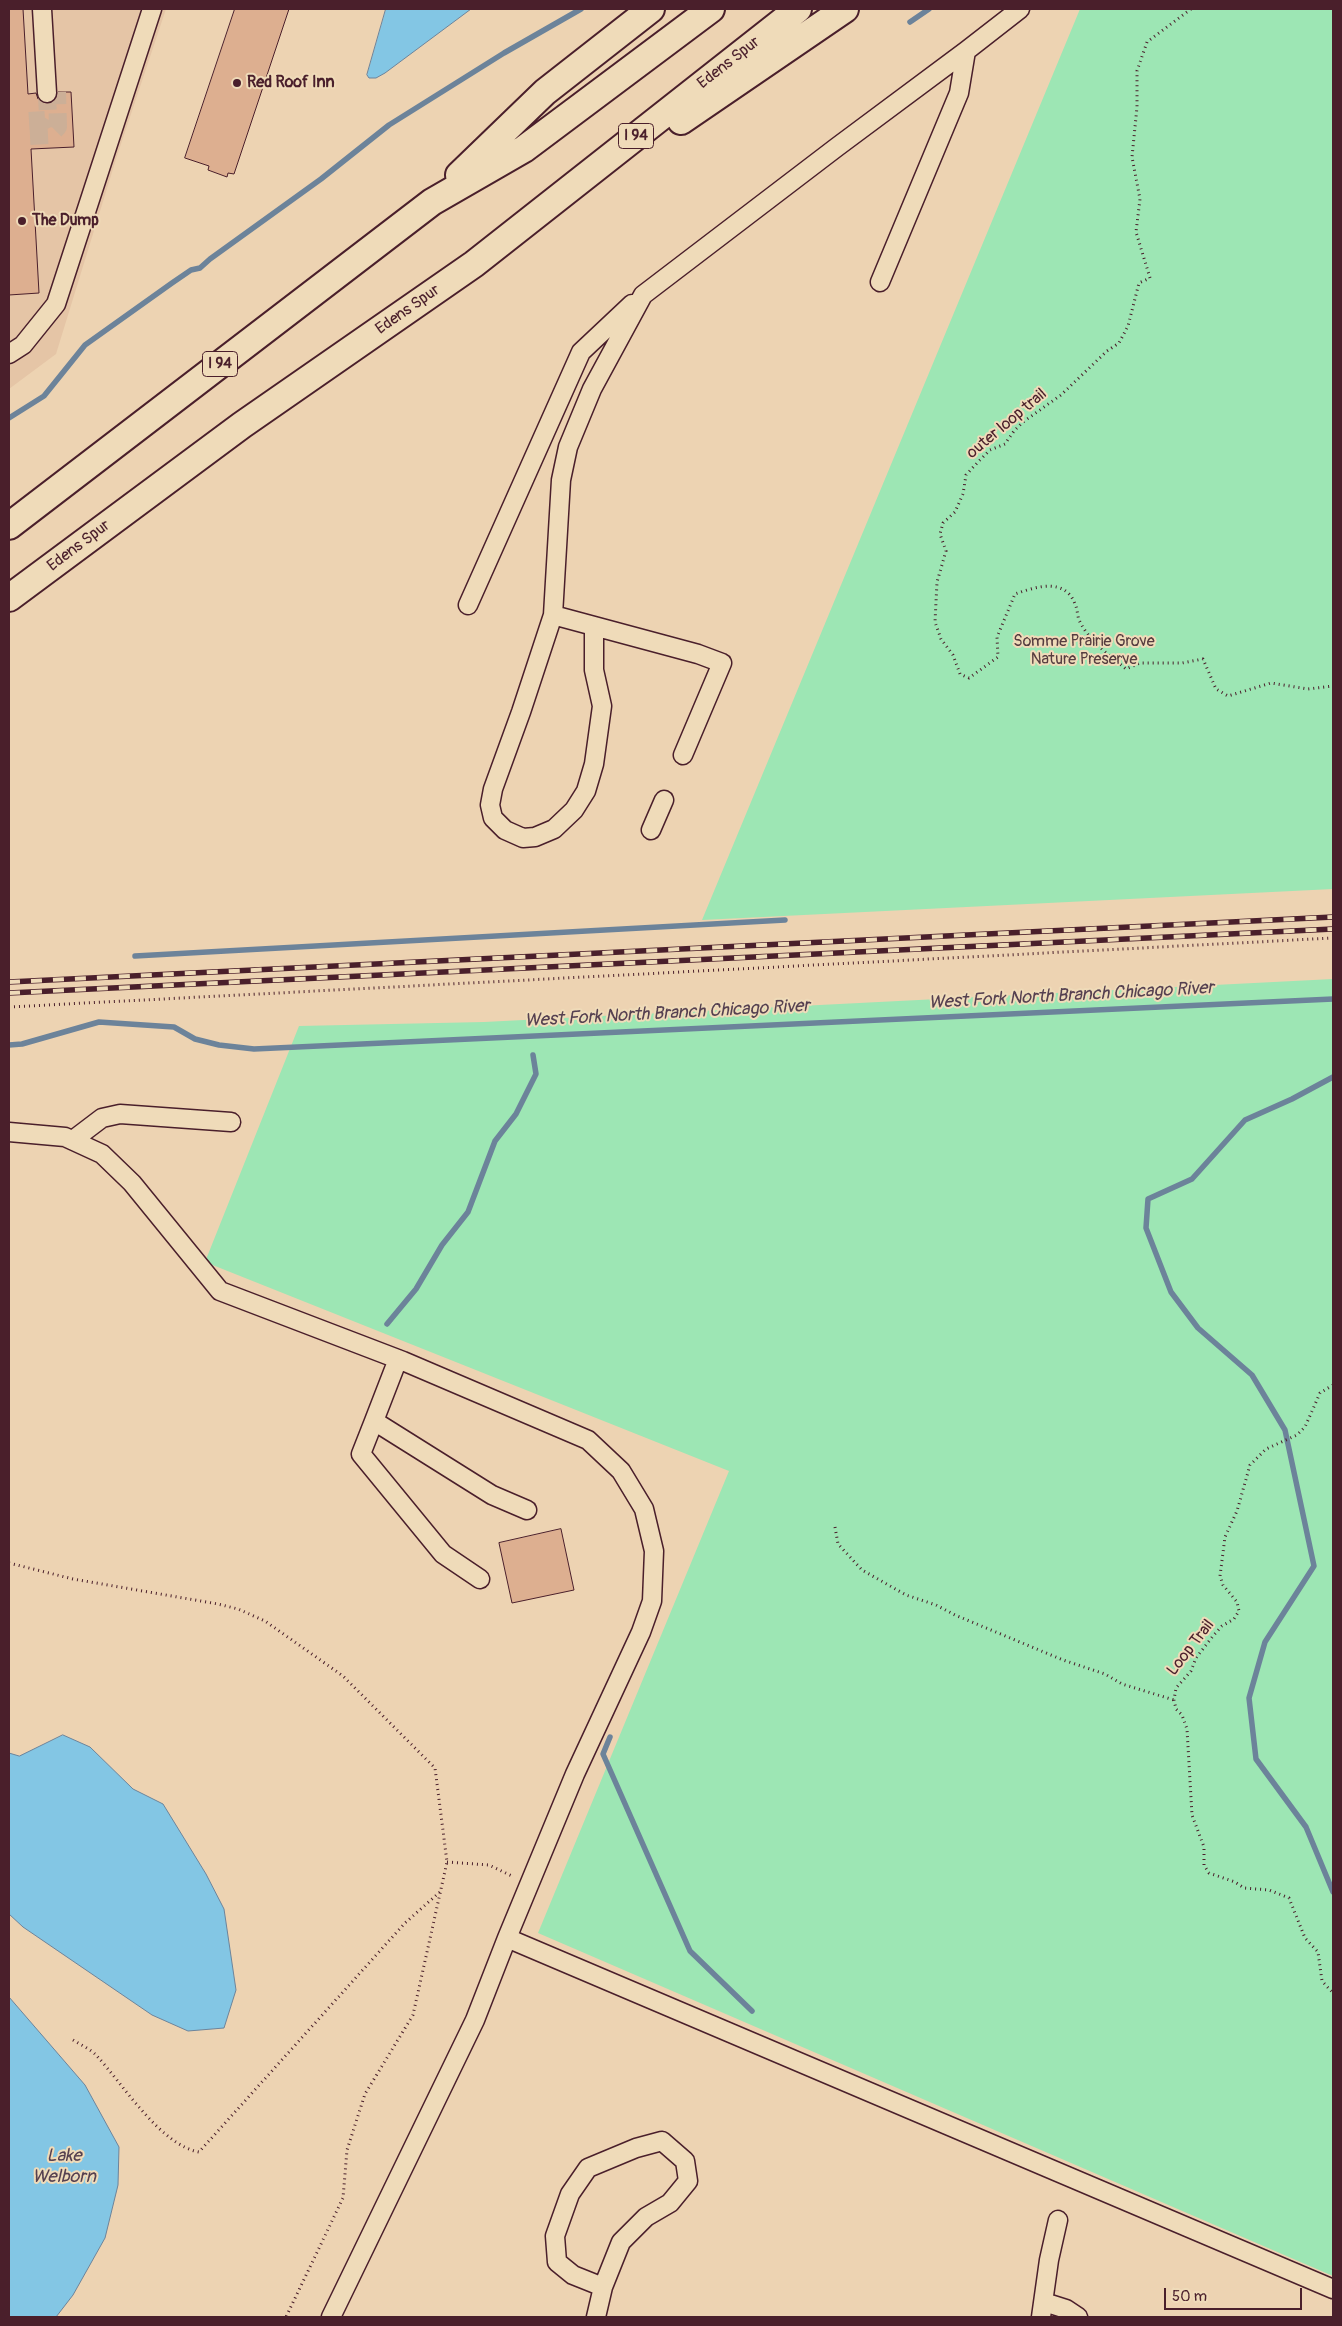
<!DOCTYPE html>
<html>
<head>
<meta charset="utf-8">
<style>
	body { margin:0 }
	#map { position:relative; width:1342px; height:2326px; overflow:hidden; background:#edd3b2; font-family:Pangolin,sans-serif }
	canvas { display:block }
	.frame { position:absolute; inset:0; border:10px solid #4a1f2b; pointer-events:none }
	.scale { position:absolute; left:1164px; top:2288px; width:138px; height:22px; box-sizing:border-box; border:2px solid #4a1f2b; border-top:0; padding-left:6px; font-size:15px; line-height:18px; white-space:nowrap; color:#4a1f2b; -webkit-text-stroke:4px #efdbb9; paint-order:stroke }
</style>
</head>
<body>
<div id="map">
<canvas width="1342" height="2326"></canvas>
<div class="frame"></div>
<div class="scale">50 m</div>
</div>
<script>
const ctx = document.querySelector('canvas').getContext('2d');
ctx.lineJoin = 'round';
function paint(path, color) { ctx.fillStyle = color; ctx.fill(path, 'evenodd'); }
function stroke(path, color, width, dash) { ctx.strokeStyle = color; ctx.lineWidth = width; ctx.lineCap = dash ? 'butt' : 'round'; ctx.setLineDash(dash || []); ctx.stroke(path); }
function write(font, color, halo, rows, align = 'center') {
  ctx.font = font + ' Pangolin,sans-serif'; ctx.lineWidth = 4; ctx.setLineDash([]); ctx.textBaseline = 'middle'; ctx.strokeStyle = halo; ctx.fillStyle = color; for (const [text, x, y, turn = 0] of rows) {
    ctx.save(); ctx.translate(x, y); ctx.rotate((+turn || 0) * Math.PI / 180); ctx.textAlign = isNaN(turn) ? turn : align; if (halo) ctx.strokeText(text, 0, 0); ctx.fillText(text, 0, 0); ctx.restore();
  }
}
paint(new Path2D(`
	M 9,9 L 166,9 L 117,156 L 56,354 L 9,389 Z`), '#e5c5a6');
paint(new Path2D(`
	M 1080,9 L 1333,9 L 1333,889 L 702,920 Z
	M 1333,979 L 1333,2276 L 538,1933 L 729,1471 L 205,1262 L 299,1026 L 484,1022 Z`), '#9de6b4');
const water = new Path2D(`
	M 386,9 L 471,9 L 385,73 L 376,78 L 369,78 L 367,75 Z
	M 63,1735 L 90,1747 L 133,1789 L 163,1804 L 206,1874 L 224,1909 L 236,1990 L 224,2028 L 188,2031 L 152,2015 L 23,1927 L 9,1914 L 9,1753 L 19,1756 Z
	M 9,1997 L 85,2085 L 119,2147 L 118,2185 L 105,2238 L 73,2295 L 56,2317 L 9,2317 Z`);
paint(water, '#83c6e4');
stroke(water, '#6c839a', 1);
stroke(new Path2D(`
	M 910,22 L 929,9
	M 9,418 L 44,396 L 85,345 L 172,283 L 191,270 L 200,268 L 210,259 L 321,179 L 389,125 L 504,53 L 581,9
	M 135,956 L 785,920
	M 9,1045 L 22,1044 L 99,1022 L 174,1027 L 195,1039 L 219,1045 L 254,1049 L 1333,999
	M 1333,1077 L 1292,1099 L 1245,1120 L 1192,1179 L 1148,1199 L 1146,1228 L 1171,1292 L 1198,1328 L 1252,1375 L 1285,1430 L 1314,1566 L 1265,1642 L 1249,1698 L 1256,1759 L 1306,1827 L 1333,1892
	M 387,1324 L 416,1289 L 442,1245 L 468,1212 L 495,1141 L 516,1114 L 536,1074 L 533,1055
	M 610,1737 L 603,1754 L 690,1951 L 752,2011`), '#6c839a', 5.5);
const building = new Path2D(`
	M 9,9 L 23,9 L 28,94 L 36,93 L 38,99 L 47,104 L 53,102 L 58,92 L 71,92 L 74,147 L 31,149 L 39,293 L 9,295 Z
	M 235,9 L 289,9 L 234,174 L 228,173 L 227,177 L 208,170 L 209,166 L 185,158 Z
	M 561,1529 L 574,1590 L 512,1603 L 499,1543 Z`);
paint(building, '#ddaf90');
stroke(building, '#4a1f2b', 1);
stroke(new Path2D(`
	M 29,121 L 45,120 L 48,115 L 47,96
	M 30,136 L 50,135 L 58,127 L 57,92`), '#ccaf97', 18, [18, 9]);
const minor = new Path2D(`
	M 42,9 L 47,93
	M 880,282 L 959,93 L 966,51
	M 9,354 L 23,345 L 56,304 L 152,9
	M 468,605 L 581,352 L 632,304
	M 553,615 L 521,712 L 493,789 L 490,805 L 493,818 L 505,830 L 523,838 L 535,837 L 554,829 L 574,810 L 586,791 L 594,764 L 602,706 L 594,670 L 594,626
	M 683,755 L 722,663 L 698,654 L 553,615 L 561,480 L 568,447 L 592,389 L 643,295 L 837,147 L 966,51 L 1020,9
	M 651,830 L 664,800
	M 9,1132 L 65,1137 L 102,1154 L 132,1183 L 220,1291 L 403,1361 L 588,1440 L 621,1471 L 644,1509 L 654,1551 L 652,1601 L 641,1632 L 575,1774 L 507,1938 L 475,2020 L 331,2317
	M 73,1140 L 102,1118 L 120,1114 L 231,1122
	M 398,1359 L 374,1421 L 492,1495 L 527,1510
	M 374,1421 L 361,1454 L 443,1554 L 480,1579
	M 507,1938 L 1333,2289
	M 1044,2302 L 1066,2309 L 1078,2317
	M 596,2317 L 603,2287 L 621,2242 L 646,2217 L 670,2203 L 688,2181 L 685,2161 L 662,2141 L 636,2148 L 588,2168 L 570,2194 L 555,2236 L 557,2262 L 573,2275 L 603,2287
	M 1041,2317 L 1049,2260 L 1058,2220`);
const highway = new Path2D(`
	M 681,121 L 845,9
	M 459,175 L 545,92 L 651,9
	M 9,526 L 432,202 L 524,149 L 711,9
	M 9,598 L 242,425 L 474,264 L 798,9`);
stroke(minor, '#4a1f2b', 21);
stroke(highway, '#4a1f2b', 30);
stroke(new Path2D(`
	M 1191,9 L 1147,42 L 1137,71 L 1137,107 L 1132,157 L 1140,199 L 1136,232 L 1150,278 L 1139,283 L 1128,326 L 1119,343 L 1107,351 L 1061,395 L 1023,422 L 1014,431 L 1005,444 L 990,450 L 978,462 L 966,475 L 963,494 L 955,512 L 943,523 L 940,534 L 946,551 L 937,582 L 935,622 L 941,639 L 953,655 L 960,674 L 969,678 L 998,657 L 997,637 L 1015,594 C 1035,587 1065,577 1075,604 C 1078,610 1077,617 1080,622 C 1090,642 1109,655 1126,669 L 1140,663 L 1182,663 L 1203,659 L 1216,689 L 1228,696 L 1271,683 L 1308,689 L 1333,686
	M 9,1007 L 1333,938
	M 1333,1385 L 1320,1393 L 1305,1427 L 1297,1435 L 1266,1449 L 1250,1465 L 1237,1511 L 1225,1537 L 1220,1576 L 1223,1585 L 1237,1602 L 1239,1611 L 1234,1619 L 1222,1626 L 1213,1636 L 1196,1658 L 1191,1671 L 1176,1688 L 1174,1700 L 1176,1709 L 1182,1715 L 1187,1729 L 1192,1815 L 1204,1847 L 1204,1865 L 1209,1873 L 1235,1882 L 1244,1888 L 1269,1890 L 1289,1898 L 1305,1938 L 1318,1952 L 1322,1981 L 1333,1993
	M 835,1527 L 838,1544 L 862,1570 L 906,1595 L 936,1605 L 955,1615 L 1063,1660 L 1105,1674 L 1122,1684 L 1174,1700
	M 9,1563 L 73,1579 L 218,1604 L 238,1609 L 265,1621 L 343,1676 L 435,1768 L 447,1862 L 413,2015 L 365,2094 L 347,2150 L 343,2198 L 286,2317
	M 447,1862 L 489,1865 L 514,1877
	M 73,2040 C 81,2045 90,2049 96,2055 C 123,2084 160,2145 199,2152 L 405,1923 L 441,1891`), '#4a1f2b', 3, [1, 4]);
stroke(minor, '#efdbb9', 18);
stroke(highway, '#efdbb9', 26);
const rail = new Path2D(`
	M 9,982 L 1333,917
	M 9,993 L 1333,929`);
stroke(rail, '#4a1f2b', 5.5);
stroke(rail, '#efdbb9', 4, [11]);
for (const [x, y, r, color] of [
	[237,83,5,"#4a1f2b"],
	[22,221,5,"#4a1f2b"]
]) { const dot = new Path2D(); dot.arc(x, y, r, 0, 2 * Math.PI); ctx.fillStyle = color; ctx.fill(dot); stroke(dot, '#efdbb9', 2); }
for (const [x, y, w] of [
	[636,136,35],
	[220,364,35]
]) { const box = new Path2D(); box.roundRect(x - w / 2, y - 12.5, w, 25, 4); ctx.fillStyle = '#efdbb9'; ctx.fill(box); stroke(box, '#4a1f2b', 1); }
write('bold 15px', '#4a1f2b', null, [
	["I 94",636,136],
	["I 94",220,364]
]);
write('16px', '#4a1f2b', '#efdbb9', [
	["Edens Spur",729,63,-38],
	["Edens Spur",408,310,-35],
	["outer loop trail",1007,424,-40],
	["Edens Spur",79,546,-37],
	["Loop Trail",1191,1648,-52]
]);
write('bold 16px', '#4a1f2b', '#efdbb9', [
	["Red Roof Inn",247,83],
	["The Dump",32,221]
], 'left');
write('16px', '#563d40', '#efdbb9', [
	["Somme Prairie Grove",1084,642],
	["Nature Preserve",1084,660]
]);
write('italic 18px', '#554050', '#efdbb9', [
	["West Fork North Branch Chicago River",1071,996,-3],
	["West Fork North Branch Chicago River",667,1014,-3],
	["Lake",64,2156],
	["Welborn",64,2177]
]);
</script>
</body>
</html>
